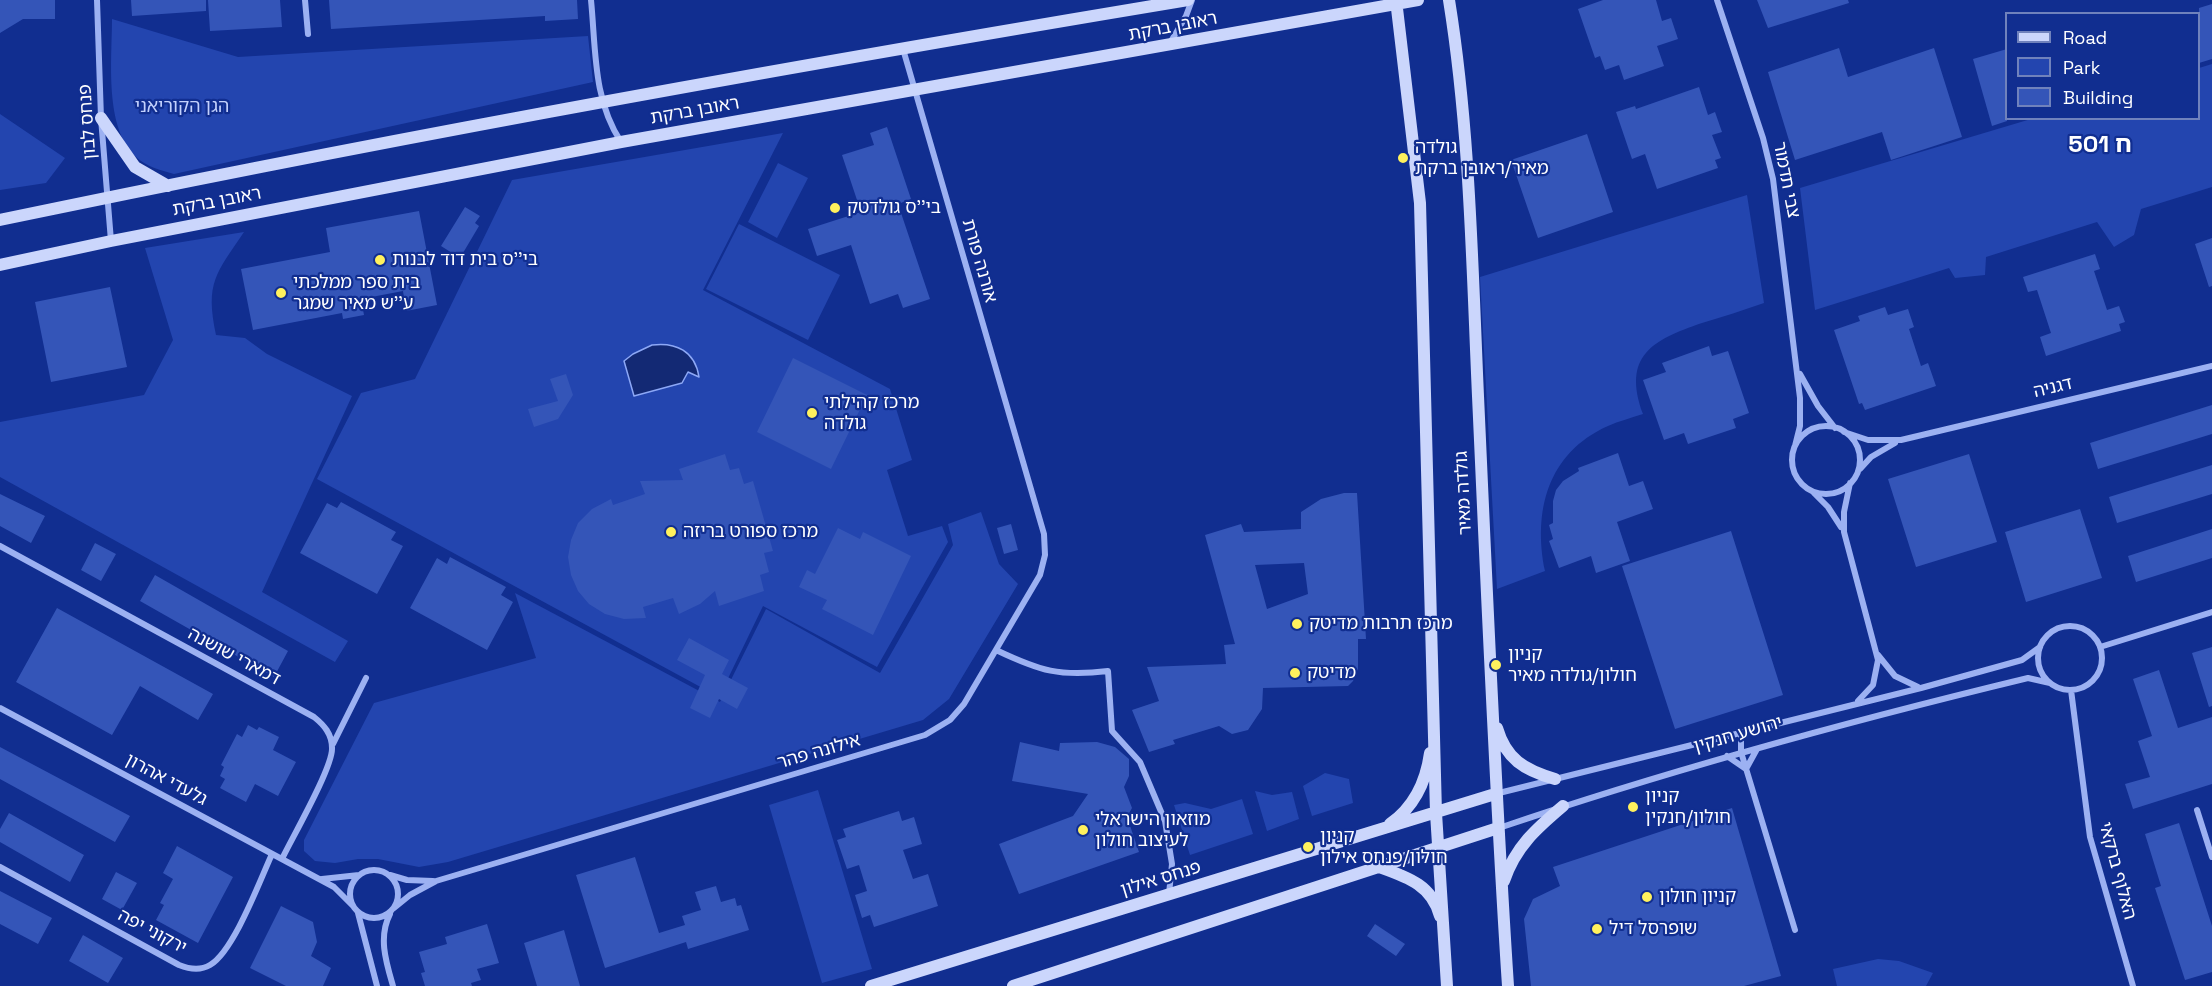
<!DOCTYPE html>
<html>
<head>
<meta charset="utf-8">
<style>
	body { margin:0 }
	#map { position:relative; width:2212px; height:986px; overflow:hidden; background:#112e90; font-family:"Space Grotesk",sans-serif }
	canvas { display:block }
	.legend { position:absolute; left:2005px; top:12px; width:195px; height:108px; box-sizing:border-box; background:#112e90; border:2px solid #7082bc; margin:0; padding:8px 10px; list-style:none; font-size:18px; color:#fff }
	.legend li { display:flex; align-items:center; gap:12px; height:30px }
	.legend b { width:30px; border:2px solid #7082bc }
</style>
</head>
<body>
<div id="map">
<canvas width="2212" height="986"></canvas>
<ul class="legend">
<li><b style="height:8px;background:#cbd6fc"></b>Road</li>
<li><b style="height:16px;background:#2345af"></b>Park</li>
<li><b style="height:16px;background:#3455b8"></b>Building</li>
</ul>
</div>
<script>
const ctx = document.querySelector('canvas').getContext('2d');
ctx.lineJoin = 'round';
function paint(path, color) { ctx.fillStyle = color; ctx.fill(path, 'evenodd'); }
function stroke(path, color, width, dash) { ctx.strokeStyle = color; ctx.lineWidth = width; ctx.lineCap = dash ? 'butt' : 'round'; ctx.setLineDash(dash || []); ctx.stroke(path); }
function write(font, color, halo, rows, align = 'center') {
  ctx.font = font + ' "Space Grotesk","Noto Sans Hebrew",sans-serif'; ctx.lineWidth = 4.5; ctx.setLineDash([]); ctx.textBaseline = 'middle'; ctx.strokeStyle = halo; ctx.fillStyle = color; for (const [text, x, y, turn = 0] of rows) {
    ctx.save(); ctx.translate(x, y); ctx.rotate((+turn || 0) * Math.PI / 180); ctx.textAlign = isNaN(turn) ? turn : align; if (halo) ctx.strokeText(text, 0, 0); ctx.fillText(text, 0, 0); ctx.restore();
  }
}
paint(new Path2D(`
	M 112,19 L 238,57 L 588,36 L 593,82 L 174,174 C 160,170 147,167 136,157 C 104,128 112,59 112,19 Z
	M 2212,64 L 2212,187 L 2141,209 L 2134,235 L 2114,247 L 2097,222 L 1986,257 L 1985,275 L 1955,278 L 1949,268 L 1815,310 L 1800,188 L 2031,119 L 2198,118 L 2199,68 Z
	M 0,114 L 65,158 L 46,183 L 0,190 Z
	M 783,133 L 703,290 L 890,389 L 912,460 L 887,470 L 908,536 L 942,526 L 948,542 L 877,667 L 763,606 L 719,697 L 317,479 L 361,393 L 415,379 L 512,180 Z
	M 778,163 L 808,178 L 777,238 L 748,222 Z
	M 1747,195 L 1764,303 C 1743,310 1723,317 1702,323 C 1652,340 1622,356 1643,414 C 1631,418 1619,421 1608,426 C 1547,453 1533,512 1545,571 L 1497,589 L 1480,277 Z
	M 739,224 L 840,275 L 808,340 L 706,289 Z
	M 244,232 C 216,274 205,282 216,335 L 245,338 L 267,354 L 352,396 L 262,592 L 348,641 L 335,662 L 0,477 L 0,422 L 144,395 L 173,340 L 145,248 Z
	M 981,512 L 999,564 L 1018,584 L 949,699 L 923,720 L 448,862 L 419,867 L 378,859 L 358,859 L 335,863 L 315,861 L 304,851 L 304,840 L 374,703 L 536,658 L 515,593 L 720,702 L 766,609 L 880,673 L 953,545 L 948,524 Z
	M 1325,773 L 1349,779 L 1353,803 L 1312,816 L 1303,786 Z
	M 818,790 L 872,969 L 822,983 L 769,805 Z
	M 1255,791 L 1272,795 L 1292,792 L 1299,819 L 1267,831 Z
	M 1242,799 L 1253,834 L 1190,855 L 1174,805 L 1185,803 L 1211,809 Z
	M 1878,959 L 1899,961 L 1933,973 L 1926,986 L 1837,986 L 1833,969 Z`), '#2345af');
const water = new Path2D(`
	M 652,345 C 676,342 695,351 699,377 L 688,372 L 682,383 L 634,396 L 624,361 L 633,354 Z`);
paint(water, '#132974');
stroke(water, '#8da8f6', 1.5);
paint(new Path2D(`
	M 0,0 L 55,0 L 55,19 L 23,19 L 0,33 Z
	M 131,0 L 206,0 L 206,11 L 132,16 Z
	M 208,0 L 280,0 L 282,27 L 210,31 Z
	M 329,0 L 577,0 L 578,19 L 545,21 L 545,16 L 331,29 Z
	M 1603,0 L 1656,0 L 1662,21 L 1671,18 L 1678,39 L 1657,46 L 1664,66 L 1624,80 L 1619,65 L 1605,70 L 1600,56 L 1595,58 L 1578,9 Z
	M 1757,0 L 1848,0 L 1849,3 L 1768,28 Z
	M 2212,4 L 2212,59 L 2199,63 L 2199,8 Z
	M 1839,48 L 1848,77 L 1934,48 L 1962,137 L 1891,160 L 1882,132 L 1795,160 L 1768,72 Z
	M 2007,49 L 2007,121 L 1992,126 L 1973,59 Z
	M 1699,87 L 1708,115 L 1715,112 L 1722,132 L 1712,135 L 1721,158 L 1715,160 L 1718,168 L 1657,189 L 1645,154 L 1632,159 L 1616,112 L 1635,106 L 1636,109 Z
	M 887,127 L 911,199 L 898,204 L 930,299 L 903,308 L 898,294 L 870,304 L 851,245 L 817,256 L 808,229 L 861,212 L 842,155 L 874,145 L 870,133 Z
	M 1587,134 L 1613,212 L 1538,238 L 1511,160 Z
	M 465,207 L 480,216 L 475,223 L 479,226 L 460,258 L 441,246 Z
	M 419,211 L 437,305 L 406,311 L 403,291 L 361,299 L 364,315 L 343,319 L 342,313 L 253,330 L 241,269 L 330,252 L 326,228 Z
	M 2212,238 L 2212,286 L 2209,287 L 2195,244 Z
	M 2095,254 L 2100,269 L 2094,271 L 2107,310 L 2119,306 L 2125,322 L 2119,324 L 2121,331 L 2046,356 L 2040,337 L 2051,333 L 2037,290 L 2028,292 L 2023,277 Z
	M 110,287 L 127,367 L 51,382 L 35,302 Z
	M 1885,307 L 1888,315 L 1908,309 L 1914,327 L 1909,329 L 1921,366 L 1928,363 L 1936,386 L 1865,410 L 1862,403 L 1859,404 L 1834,330 L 1860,321 L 1858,316 Z
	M 1709,346 L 1712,356 L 1728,351 L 1749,413 L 1733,419 L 1736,428 L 1688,444 L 1684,433 L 1664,440 L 1643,380 L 1666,372 L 1662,363 Z
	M 793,358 L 867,395 L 831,469 L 757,432 Z
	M 566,374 L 573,395 L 558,419 L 534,427 L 528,409 L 558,401 L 550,379 Z
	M 2212,405 L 2212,434 L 2098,469 L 2090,443 Z
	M 1618,453 L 1629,486 L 1643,481 L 1653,509 L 1617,522 L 1630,561 L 1596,573 L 1591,556 L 1559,568 L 1549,541 L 1553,539 L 1549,525 L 1553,523 L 1553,501 L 1556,490 L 1563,481 L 1579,471 L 1578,468 Z
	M 725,454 L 730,470 L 739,468 L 744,484 L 753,481 L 773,551 L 764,553 L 769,572 L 760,575 L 764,591 L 719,606 L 715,591 L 700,604 L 679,614 L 673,598 L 643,607 L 646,618 L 624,619 L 605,614 L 589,604 L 578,591 L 571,575 L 568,557 L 571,540 L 578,523 L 592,509 L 611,499 L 613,505 L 645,494 L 640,481 L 683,480 L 679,469 Z
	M 1969,454 L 1997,542 L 1916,567 L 1888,479 Z
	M 2212,465 L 2212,494 L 2117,523 L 2109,497 Z
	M 1344,493 L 1357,493 L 1366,639 L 1358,639 L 1358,669 L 1353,681 L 1348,686 L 1263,688 L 1262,709 L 1248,730 L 1232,734 L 1219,726 L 1173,740 L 1175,744 L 1149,752 L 1132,710 L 1159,701 L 1147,667 L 1226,664 L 1224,645 L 1235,644 L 1205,535 L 1241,524 L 1244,532 L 1301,529 L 1301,512 L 1321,499 ZM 1304,563 L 1308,594 L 1267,609 L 1255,565 Z
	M 0,494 L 45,516 L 31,543 L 0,526 Z
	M 341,502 L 396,532 L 391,540 L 403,546 L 377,594 L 300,553 L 327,503 L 337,508 Z
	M 2080,509 L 2102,578 L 2026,602 L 2005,532 Z
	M 1011,524 L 1018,550 L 1004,554 L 997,528 Z
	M 838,528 L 860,539 L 863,532 L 911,556 L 873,635 L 822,609 L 827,600 L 799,587 L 807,570 L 815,574 Z
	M 2212,529 L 2212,558 L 2136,582 L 2128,556 Z
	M 1731,531 L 1783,695 L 1675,729 L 1622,566 Z
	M 95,543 L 116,554 L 101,581 L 81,570 Z
	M 450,557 L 506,587 L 501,595 L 513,602 L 487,650 L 410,608 L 437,558 L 447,564 Z
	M 155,575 L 288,651 L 274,677 L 140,601 Z
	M 57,608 L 213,694 L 198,720 L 140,686 L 112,735 L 16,682 Z
	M 689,638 L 729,660 L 722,674 L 748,688 L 737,709 L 719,699 L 710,718 L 690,708 L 705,675 L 677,660 Z
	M 2212,647 L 2212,706 L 2209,707 L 2192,653 Z
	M 2159,670 L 2178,728 L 2212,717 L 2212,784 L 2133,809 L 2125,784 L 2150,777 L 2138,741 L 2152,736 L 2133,679 Z
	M 248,725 L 257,730 L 259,727 L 279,737 L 273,750 L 296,762 L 278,796 L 255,784 L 246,802 L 220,788 L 225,779 L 220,776 L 224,767 L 221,765 L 237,734 L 242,737 Z
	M 1020,742 L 1059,751 L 1060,743 L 1097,742 L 1115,747 L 1129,759 L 1129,776 L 1124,787 L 1132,808 L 1127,817 L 1139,852 L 1019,894 L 999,844 L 1073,816 L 1088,794 L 1012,781 Z
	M 0,747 L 130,816 L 115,842 L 0,779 Z
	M 1732,808 L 1781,976 L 1744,986 L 1531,986 L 1524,919 L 1533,899 L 1560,886 L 1553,867 Z
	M 899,811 L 902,821 L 914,817 L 922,844 L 903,850 L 913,879 L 928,874 L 938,906 L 874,927 L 870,915 L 862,918 L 855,895 L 867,891 L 859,865 L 847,869 L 837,840 L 846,837 L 843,829 Z
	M 9,813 L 84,855 L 70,882 L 0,842 L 0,829 Z
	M 2179,823 L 2212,926 L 2212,972 L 2185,980 L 2155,888 L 2161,886 L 2145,834 Z
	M 177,846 L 233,877 L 198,943 L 156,920 L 164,905 L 160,903 L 173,879 L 163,873 Z
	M 635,857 L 659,933 L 685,925 L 682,916 L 701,910 L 695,892 L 716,886 L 721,902 L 735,898 L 737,906 L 741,905 L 749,930 L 688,949 L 686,942 L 605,968 L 576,875 Z
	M 116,872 L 137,883 L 122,910 L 102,899 Z
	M 0,891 L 52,918 L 38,944 L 0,924 Z
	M 281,906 L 313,922 L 317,942 L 311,956 L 331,968 L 323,986 L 286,986 L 250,968 Z
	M 487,924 L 499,963 L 477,969 L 481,980 L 471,983 L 472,986 L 425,986 L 421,973 L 425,972 L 419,952 L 447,944 L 445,937 Z
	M 1375,924 L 1405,944 L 1396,956 L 1367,936 Z
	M 564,930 L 580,986 L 537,986 L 524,943 Z
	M 83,935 L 123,958 L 108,983 L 69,961 Z`), '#3455b8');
stroke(new Path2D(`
	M 97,0 L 101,118 L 111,241
	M 305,0 L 308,34
	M 591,0 C 596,51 593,99 621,142
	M 1717,0 L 1763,138 L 1773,179 L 1800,398 L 1800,426 L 1795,446
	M 1170,43 L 1186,16 L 1192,0
	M 1800,374 L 1818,406 L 1835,428
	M1792 460a34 34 0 1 1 68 0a34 34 0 1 1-68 0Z
	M 1844,432 L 1868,440 L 1901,440 L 2212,366
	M 1860,469 L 1871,457 L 1895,443
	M 1850,483 L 1844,512 L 1844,532 L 1878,660 L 1873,685 L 1858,701
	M 1814,493 L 1828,507 L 1841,527
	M 0,546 L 314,717 C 324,725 332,734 332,748 C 333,767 292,838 282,859
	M2038 658a32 32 0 1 1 64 0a32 32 0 1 1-64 0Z
	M 2100,647 L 2212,612
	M 996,650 C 1040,671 1060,677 1108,671 L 1112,731 L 1140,762 L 1165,821 L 1172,864 L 1169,894
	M 1878,655 L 1895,676 L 1918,687
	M 2071,690 L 2090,837 L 2133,986
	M 0,708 L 334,887 L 353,906
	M 1748,731 L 1741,737 L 1741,752 L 1795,930
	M 333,744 L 366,678
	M 1727,756 L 1746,769
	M 1746,769 L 1757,749
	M 1495,794 L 1921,688 L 2022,660 L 2040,647
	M 2197,810 L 2212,857
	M 1499,828 C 1673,769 1850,721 2028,678 L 2050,683
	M 0,867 L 179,965 C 189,969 200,971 210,965 C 234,951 260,880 272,854
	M350 894a24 24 0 1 1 48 0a24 24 0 1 1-48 0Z
	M 390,875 L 407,880 L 433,881
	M 322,879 L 359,875
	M 394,908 L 410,895 L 436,881 L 925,735 L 950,720 L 964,704 L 1040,575 L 1045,555 L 1044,534 L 903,49
	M 358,913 L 377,986
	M 390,914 C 378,937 386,962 393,986`), '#9cb1f2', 6);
stroke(new Path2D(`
	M 1396,0 L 1420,203 L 1436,813 L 1447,986
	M 1449,0 C 1470,130 1472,264 1478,396 C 1487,593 1495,789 1508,986
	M 101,118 L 135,167 L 168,186
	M 0,220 C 394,137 791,66 1188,0
	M 0,265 L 111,241 L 621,142 L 1418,0
	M 1497,728 C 1506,759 1524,770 1555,779
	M 1390,824 C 1414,807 1426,782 1430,753
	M 1379,867 C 1407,877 1432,885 1440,916
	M 1504,881 C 1515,847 1537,828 1563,806
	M 871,986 L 1495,794
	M 1013,986 L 1498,828`), '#cbd6fc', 12);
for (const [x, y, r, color] of [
	[1403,158,6,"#fff15d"],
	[835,208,6,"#fff15d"],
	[380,260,6,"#fff15d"],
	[281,293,6,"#fff15d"],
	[812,413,6,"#fff15d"],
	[671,532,6,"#fff15d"],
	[1297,624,6,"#fff15d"],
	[1496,665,6,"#fff15d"],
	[1295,673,6,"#fff15d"],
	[1633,807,6,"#fff15d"],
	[1083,830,6,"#fff15d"],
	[1308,847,6,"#fff15d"],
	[1647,897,6,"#fff15d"],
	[1597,929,6,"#fff15d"]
]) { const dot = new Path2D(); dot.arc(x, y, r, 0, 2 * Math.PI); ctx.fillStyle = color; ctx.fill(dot); stroke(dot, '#112e90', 2); }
write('18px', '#fff', '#112e90', [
	["ראובן ברקת",1173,27,-11],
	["ראובן ברקת",695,111,-10],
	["פנחס לבון",88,122,-94],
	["צבי תדמור",1786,180,79],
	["ראובן ברקת",217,202,-11],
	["אורנה פורת",979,261,74],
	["דגניה",2053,388,-13],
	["גולדה מאיר",1464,493,-93],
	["דמארי שושנה",234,657,28],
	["יהושע חנקין",1738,735,-16],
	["אילונה פהר",819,752,-16],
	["גלעדי אהרון",166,780,28],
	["האלוף ברקאי",2117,871,75],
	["פנחס אילון",1161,879,-17],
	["ירקוני יפה",152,932,28]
]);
write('18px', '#c3d1fd', '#112e90', [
	["הגן הקוריאני",182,107]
]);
write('18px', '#fff', '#112e90', [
	["גולדה",1415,148],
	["מאיר/ראובן ברקת",1415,169],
	["בי''ס גולדטק",847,208],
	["בי''ס בית דוד לבנות",392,260],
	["בית ספר ממלכתי",293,283],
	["ע’’ש מאיר שמגר",293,304],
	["מרכז קהילתי",824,403],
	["גולדה",824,424],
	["מרכז ספורט בריזה",683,532],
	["מרכז תרבות מדיטק",1309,624],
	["קניון",1508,655],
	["חולון/גולדה מאיר",1508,676],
	["מדיטק",1307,673],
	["קניון",1645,797],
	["חולון/חנקין",1645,818],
	["מוזאון הישראלי",1095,820],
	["לעיצוב חולון",1095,841],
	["קניון",1320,837],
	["חולון/פנחס אילון",1320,858],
	["קניון חולון",1659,897],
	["שופרסל דיל",1609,929]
], 'left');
write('bold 24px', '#fff', '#112e90', [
	["ח 501",2100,145]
]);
</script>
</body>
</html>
